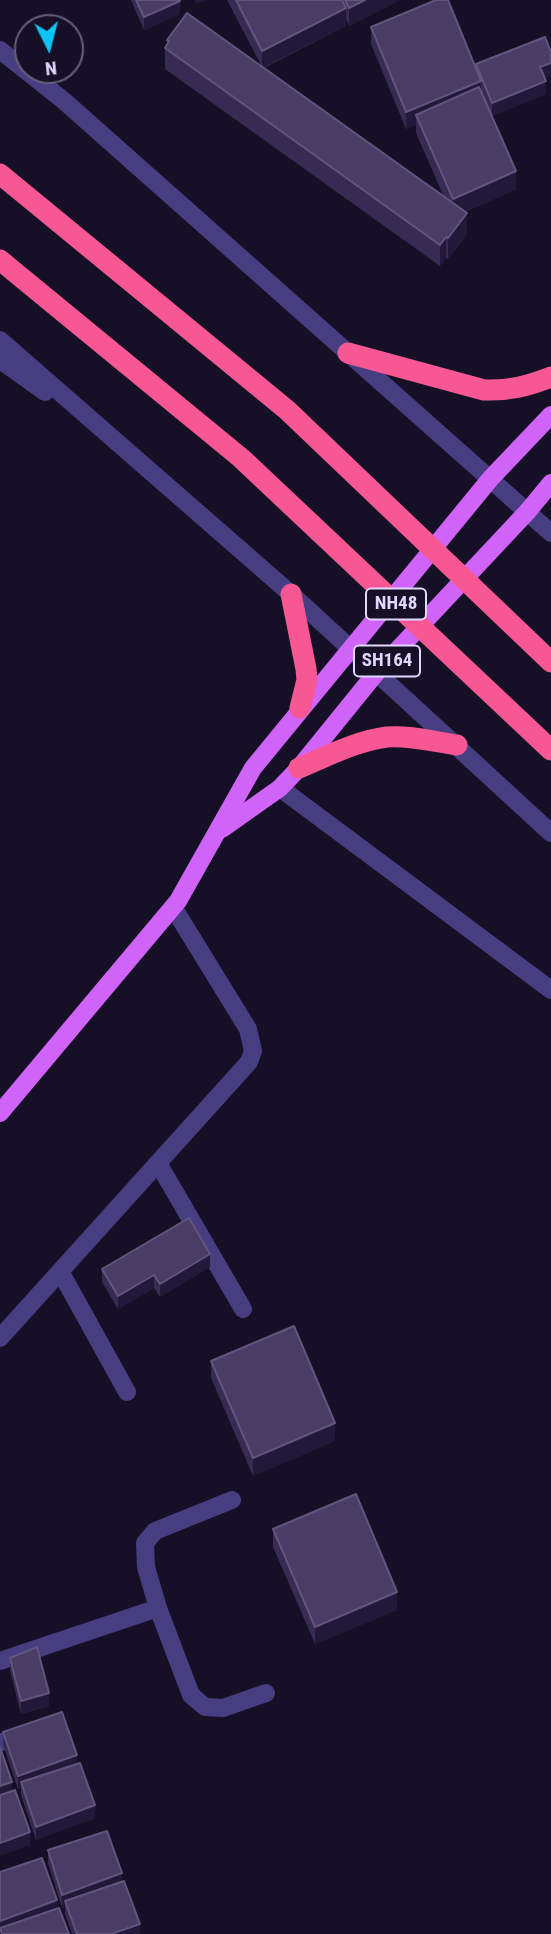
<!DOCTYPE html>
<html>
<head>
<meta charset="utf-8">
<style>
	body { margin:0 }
	#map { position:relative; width:551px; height:1934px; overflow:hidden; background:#161026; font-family:"Roboto Condensed",sans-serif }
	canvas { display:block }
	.north { position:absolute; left:14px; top:14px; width:70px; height:70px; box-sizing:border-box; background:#161026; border:2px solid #66607c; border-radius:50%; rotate:174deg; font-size:19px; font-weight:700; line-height:28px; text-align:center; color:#dfd7fd }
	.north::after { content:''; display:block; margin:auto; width:24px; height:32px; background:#0cc5f4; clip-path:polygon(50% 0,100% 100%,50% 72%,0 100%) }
</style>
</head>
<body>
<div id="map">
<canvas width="551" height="1934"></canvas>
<div class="north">N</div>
</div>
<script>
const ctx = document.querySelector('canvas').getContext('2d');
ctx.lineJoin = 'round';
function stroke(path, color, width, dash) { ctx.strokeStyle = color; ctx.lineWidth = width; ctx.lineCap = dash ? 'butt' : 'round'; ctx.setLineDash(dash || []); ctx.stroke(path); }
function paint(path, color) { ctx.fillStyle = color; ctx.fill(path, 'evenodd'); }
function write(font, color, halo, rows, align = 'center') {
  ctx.font = font + ' "Roboto Condensed",sans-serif'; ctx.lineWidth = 6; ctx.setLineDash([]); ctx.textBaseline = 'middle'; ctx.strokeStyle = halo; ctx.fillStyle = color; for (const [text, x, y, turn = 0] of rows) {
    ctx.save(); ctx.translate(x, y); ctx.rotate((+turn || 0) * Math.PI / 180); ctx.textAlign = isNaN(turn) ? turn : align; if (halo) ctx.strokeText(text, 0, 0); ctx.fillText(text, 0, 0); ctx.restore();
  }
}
stroke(new Path2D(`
	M 0,50 L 63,100 L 551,533
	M 0,340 L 291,594 L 551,833
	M 0,360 L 45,392
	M 280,788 L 551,990
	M 158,1163 L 243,1309
	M 60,1271 L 127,1392
	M 0,1338 L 249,1062 L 253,1051 L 248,1029 L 173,907
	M 232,1500 L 155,1531 L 145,1543 L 146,1567 L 158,1608 L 191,1695 L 205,1707 L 223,1708 L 266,1693
	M 0,1661 L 158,1608
	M 0,1742 L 2,1742`), '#473e82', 18);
stroke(new Path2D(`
	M 222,829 L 280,788 L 299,768 L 376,673 L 528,511 L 551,483
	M 0,1113 L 178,901 L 253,768 L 491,478 L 551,415`), '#d063f8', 18);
stroke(new Path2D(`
	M 0,174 L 287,410 L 551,662
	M 0,260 L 241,458 L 551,750
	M 348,353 L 484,390 C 509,391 528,386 551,377
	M 291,594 L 306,669 L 307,680 L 300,708
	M 299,768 C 328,756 356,741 387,737 C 410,735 435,742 457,745`), '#f75894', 21);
paint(new Path2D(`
	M 131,0 L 180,0 L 180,14 L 144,30 Z
	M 227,0 L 400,0 L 349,26 L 346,19 L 346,26 L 264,68 L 444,197 L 416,133 L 416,125 L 406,129 L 371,44 L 371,27 L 476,70 L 476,64 L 551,52 L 551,76 L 545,78 L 546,94 L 492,116 L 516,189 L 465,212 L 467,234 L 448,259 L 446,258 L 440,266 L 165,69 L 165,48 L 167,44 L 167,40 L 261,65 Z
	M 210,1267 L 160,1297 L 154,1288 L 118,1309 L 102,1282 L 102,1269 Z
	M 211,1361 L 335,1441 L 253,1476 L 211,1378 Z
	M 273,1529 L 397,1610 L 315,1644 L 273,1547 Z
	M 10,1658 L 49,1706 L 21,1714 L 10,1671 Z
	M 3,1732 L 77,1763 L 95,1818 L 36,1840 L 21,1795 L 21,1788 L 18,1789 L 3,1745 Z
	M 48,1850 L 122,1882 L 140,1934 L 72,1934 L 65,1914 L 65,1907 L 62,1908 L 48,1863 Z`), '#372a53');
paint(new Path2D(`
	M 195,0 L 207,0 L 195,4 Z
	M 365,0 L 400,0 L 349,26 L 349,8 Z
	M 180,1 L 180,14 L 144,30 L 144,17 Z
	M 346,8 L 346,26 L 262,68 L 262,51 Z
	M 551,63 L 551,76 L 540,80 L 540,67 Z
	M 481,81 L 481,99 L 416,115 L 416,125 L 406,129 L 406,112 Z
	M 546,81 L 546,94 L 492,116 L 492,103 Z
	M 516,171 L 516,189 L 453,217 L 453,199 Z
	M 467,213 L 467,234 L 448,259 L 448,238 Z
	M 446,237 L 446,258 L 440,266 L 440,245 Z
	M 210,1254 L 210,1267 L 160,1297 L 160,1284 Z
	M 154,1275 L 154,1288 L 118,1309 L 118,1296 Z
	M 335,1423 L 335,1441 L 253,1476 L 253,1458 Z
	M 397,1592 L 397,1610 L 315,1644 L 315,1627 Z
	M 49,1693 L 49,1706 L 21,1714 L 21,1701 Z
	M 77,1755 L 77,1768 L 21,1782 L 21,1788 L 18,1789 L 18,1776 Z
	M 12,1782 L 12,1795 L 0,1799 L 0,1786 Z
	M 95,1805 L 95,1818 L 36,1840 L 36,1827 Z
	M 30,1832 L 30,1845 L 0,1856 L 0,1843 Z
	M 122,1873 L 122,1886 L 65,1901 L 65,1907 L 62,1908 L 62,1895 Z
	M 57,1900 L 57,1913 L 0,1928 L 0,1934 L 0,1921 Z
	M 140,1924 L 140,1934 L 111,1934 Z`), '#221839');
const building = new Path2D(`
	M 136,0 L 180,0 L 180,1 L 144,17 Z
	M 236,0 L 342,0 L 346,8 L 262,51 Z
	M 345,0 L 365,0 L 349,8 Z
	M 436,0 L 448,0 L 481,81 L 406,112 L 371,27 Z
	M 187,13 L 467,213 L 448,238 L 446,237 L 440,245 L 165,48 L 169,41 L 167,40 Z
	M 545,37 L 551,52 L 551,63 L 540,67 L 546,81 L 492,103 L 476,64 Z
	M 479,87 L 516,171 L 453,199 L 416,115 Z
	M 189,1218 L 210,1254 L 160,1284 L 154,1275 L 118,1296 L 102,1269 Z
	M 294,1326 L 335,1423 L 253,1458 L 211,1361 Z
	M 356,1494 L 397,1592 L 315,1627 L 273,1529 Z
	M 37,1647 L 49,1693 L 21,1701 L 10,1658 Z
	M 62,1712 L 77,1755 L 18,1776 L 3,1732 Z
	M 0,1747 L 12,1782 L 0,1786 Z
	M 80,1763 L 95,1805 L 36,1827 L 21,1782 Z
	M 15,1790 L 30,1832 L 0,1843 L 0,1795 Z
	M 107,1831 L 122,1873 L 62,1895 L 48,1850 Z
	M 42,1858 L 57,1900 L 0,1921 L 0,1872 Z
	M 124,1881 L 140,1924 L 111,1934 L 77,1934 L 65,1901 Z
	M 59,1908 L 69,1934 L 2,1934 L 0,1928 Z`);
paint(building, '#493d65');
stroke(building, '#60557d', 2);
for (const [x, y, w] of [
	[396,604,60],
	[387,661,66]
]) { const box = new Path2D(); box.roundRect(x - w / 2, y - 15.5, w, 31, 5); ctx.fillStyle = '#161026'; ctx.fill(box); stroke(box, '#dfd7fd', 2); }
write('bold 19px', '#dfd7fd', null, [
	["NH48",396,604],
	["SH164",387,661]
]);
</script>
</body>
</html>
